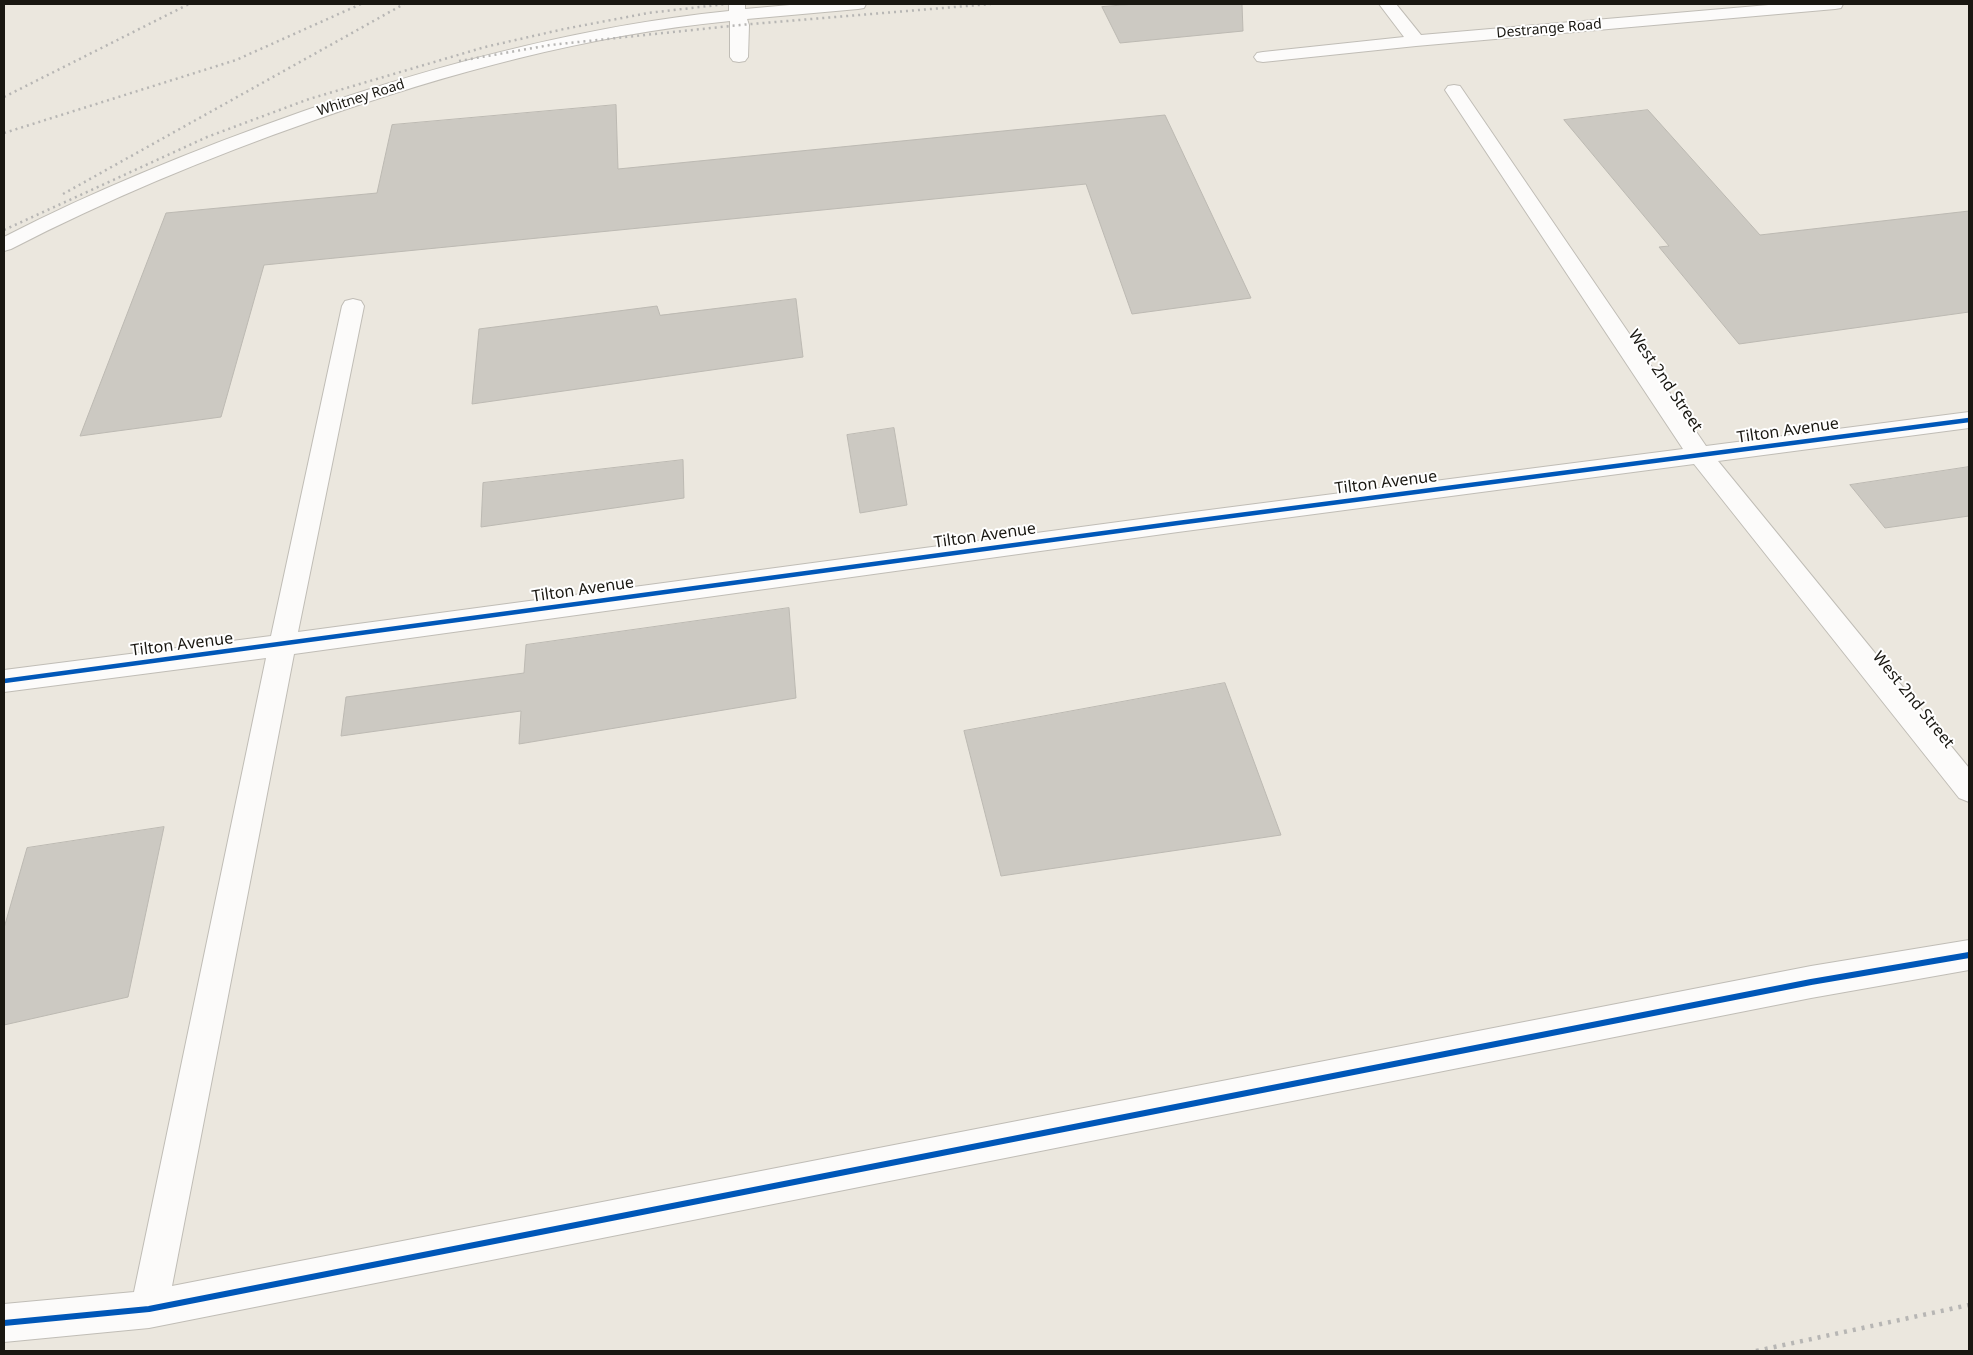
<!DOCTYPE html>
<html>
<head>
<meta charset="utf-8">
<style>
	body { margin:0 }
	#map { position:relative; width:1973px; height:1355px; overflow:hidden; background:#ebe7de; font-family:"Noto Sans",sans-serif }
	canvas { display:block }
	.frame { position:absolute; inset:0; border:5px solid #191711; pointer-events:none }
</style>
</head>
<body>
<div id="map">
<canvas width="1973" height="1355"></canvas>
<div class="frame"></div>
</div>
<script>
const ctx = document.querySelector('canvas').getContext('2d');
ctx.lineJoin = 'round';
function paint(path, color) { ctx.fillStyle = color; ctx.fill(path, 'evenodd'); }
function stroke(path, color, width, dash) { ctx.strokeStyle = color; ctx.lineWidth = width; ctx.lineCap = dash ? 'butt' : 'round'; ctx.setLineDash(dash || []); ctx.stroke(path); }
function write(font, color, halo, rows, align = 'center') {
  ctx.font = font + ' "Noto Sans",sans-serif'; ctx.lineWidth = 4; ctx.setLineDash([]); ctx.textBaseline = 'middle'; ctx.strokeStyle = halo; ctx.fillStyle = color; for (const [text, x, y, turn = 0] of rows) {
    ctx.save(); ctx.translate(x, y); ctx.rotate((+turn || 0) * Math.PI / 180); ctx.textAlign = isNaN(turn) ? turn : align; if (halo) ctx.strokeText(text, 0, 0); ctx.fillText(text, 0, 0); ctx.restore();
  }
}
const building = new Path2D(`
	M 1135,4 L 1242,4 L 1243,31 L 1120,43 L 1102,7 Z
	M 616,105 L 618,169 L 1165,115 L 1251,298 L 1132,314 L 1086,184 L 264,265 L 221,417 L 80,436 L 166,213 L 377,193 L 392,125 Z
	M 1648,110 L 1760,235 L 1969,211 L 1969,312 L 1739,344 L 1659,247 L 1669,246 L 1564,120 Z
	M 796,299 L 803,357 L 472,404 L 479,329 L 657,306 L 660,315 Z
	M 894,428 L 907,505 L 860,513 L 847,435 Z
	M 683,460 L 684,498 L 481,527 L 483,483 Z
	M 1969,467 L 1969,516 L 1885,528 L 1850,485 Z
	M 789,608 L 796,698 L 519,744 L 521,711 L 341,736 L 346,697 L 524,673 L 526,645 Z
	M 1225,683 L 1281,835 L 1001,876 L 964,731 Z
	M 164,827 L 128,997 L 4,1025 L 4,928 L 27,848 Z`);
paint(building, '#ccc9c2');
stroke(building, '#bcb9b2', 1);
const minor = new Path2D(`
	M 729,4 L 745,4 L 745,9 L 801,4 L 866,4 L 864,8 L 858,9 L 747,19 L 749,25 L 748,57 L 745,61 L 739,62 L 733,61 L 730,57 L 730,21 C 587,35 448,73 312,121 C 209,157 108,199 11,249 L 4,251 L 4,237 C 99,188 199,148 301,112 C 439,64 582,26 729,11 Z
	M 1379,4 L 1396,4 L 1421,35 L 1780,4 L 1843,4 L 1841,8 L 1835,9 L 1416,46 L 1263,62 L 1257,61 L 1254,57 L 1257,53 L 1263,52 L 1404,37 Z
	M 1454,85 L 1460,86 L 1706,446 L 1969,412 L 1969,428 L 1718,461 L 1969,768 L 1969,802 L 1959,798 L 1694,464 L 1178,532 L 294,654 L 172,1286 L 1811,966 L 1969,940 L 1969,970 L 1811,998 L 149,1328 L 4,1342 L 4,1304 L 134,1292 L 266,658 L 4,692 L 4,670 L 271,636 L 342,306 L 345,301 L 353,299 L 361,301 L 364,306 L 298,632 L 1178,514 L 1683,449 L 1445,90 L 1448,86 Z`);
stroke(minor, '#c0bdb6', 2);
paint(minor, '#fcfbfa');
stroke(new Path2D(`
	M 459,61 L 550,45 L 740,25 L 991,4
	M 4,97 L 189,4
	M 4,133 L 236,60 L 361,4
	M 63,194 L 404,4
	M 4,230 L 207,137 L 309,99 L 485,47 L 564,29 L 648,13 L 726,4`), '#b7b6b4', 2.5, [2, 4]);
stroke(new Path2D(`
	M 1756,1351 L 1969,1305`), '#b7b6b4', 4.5, [3, 6]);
stroke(new Path2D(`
	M 4,681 L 1178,523 L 1969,420`), '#0057b8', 4.5);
stroke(new Path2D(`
	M 4,1323 L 149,1309 L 1811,982 L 1969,955`), '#0057b8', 6);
write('14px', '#191711', '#fff', [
	["Destrange Road",1549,29,-5],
	["Whitney Road",361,98,-18]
]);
write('16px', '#191711', '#fff', [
	["West 2nd Street",1665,381,56],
	["Tilton Avenue",1788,431,-8],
	["Tilton Avenue",1386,483,-7],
	["Tilton Avenue",985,536,-8],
	["Tilton Avenue",583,590,-8],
	["Tilton Avenue",182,645,-7],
	["West 2nd Street",1913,700,51]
]);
</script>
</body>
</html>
